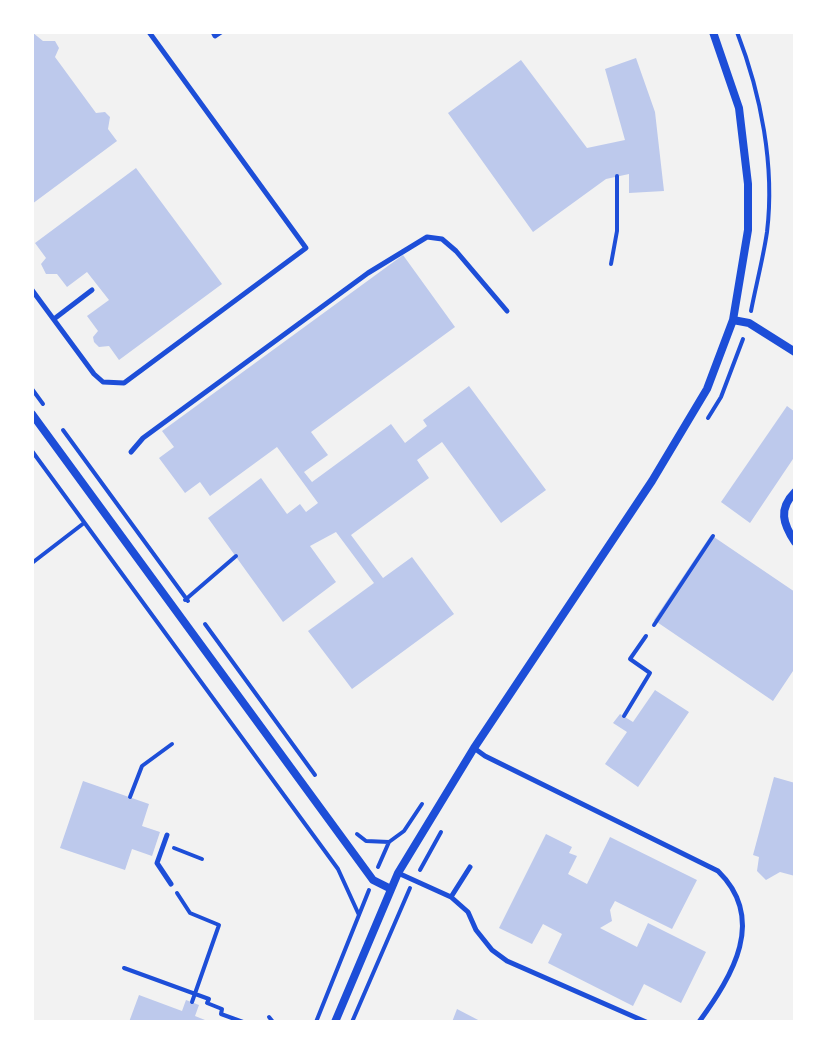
<!DOCTYPE html>
<html>
<head>
<meta charset="utf-8">
<style>
	body { margin:0 }
	#map { position:relative; width:827px; height:1054px; overflow:hidden; background:#f2f2f2; font-family:"Open Sans",sans-serif }
	canvas { display:block }
	.frame { position:absolute; inset:0; border:34px solid #fff; pointer-events:none }
</style>
</head>
<body>
<div id="map">
<canvas width="827" height="1054"></canvas>
<div class="frame"></div>
</div>
<script>
const ctx = document.querySelector('canvas').getContext('2d');
ctx.lineJoin = 'round';
function paint(path, color) { ctx.fillStyle = color; ctx.fill(path, 'evenodd'); }
function stroke(path, color, width, dash) { ctx.strokeStyle = color; ctx.lineWidth = width; ctx.lineCap = dash ? 'butt' : 'round'; ctx.setLineDash(dash || []); ctx.stroke(path); }
paint(new Path2D(`
	M 32,32 L 43,41 L 55,41 L 59,48 L 55,57 L 96,113 L 105,112 L 110,117 L 108,129 L 117,141 L 32,204 Z
	M 636,58 L 655,112 L 664,191 L 629,193 L 629,174 L 606,179 L 533,232 L 448,113 L 521,60 L 587,148 L 625,140 L 605,69 Z
	M 136,168 L 222,284 L 119,360 L 109,346 L 99,347 L 94,342 L 93,337 L 98,331 L 87,316 L 109,300 L 87,272 L 67,287 L 57,274 L 46,274 L 41,264 L 46,258 L 35,243 Z
	M 403,255 L 455,327 L 311,432 L 328,455 L 304,472 L 312,482 L 391,424 L 405,443 L 427,426 L 423,420 L 469,386 L 546,490 L 501,523 L 442,442 L 417,460 L 429,478 L 351,535 L 383,578 L 412,557 L 454,614 L 352,689 L 308,631 L 374,583 L 336,532 L 310,546 L 336,582 L 283,622 L 208,518 L 261,478 L 287,514 L 300,504 L 306,512 L 318,503 L 277,447 L 210,496 L 200,482 L 185,493 L 159,458 L 174,447 L 162,431 Z
	M 787,406 L 795,412 L 795,456 L 750,523 L 721,502 Z
	M 711,535 L 795,592 L 795,668 L 773,701 L 654,620 Z
	M 655,690 L 689,712 L 638,787 L 605,764 L 627,732 L 613,723 L 620,714 L 633,722 Z
	M 774,777 L 795,783 L 795,876 L 780,872 L 766,880 L 757,871 L 759,857 L 753,855 Z
	M 83,781 L 149,804 L 142,826 L 160,832 L 152,856 L 132,849 L 125,870 L 60,848 Z
	M 546,834 L 572,847 L 569,853 L 577,856 L 568,874 L 587,884 L 610,837 L 697,880 L 672,929 L 615,901 L 610,910 L 612,921 L 600,928 L 637,947 L 648,923 L 706,952 L 681,1003 L 644,984 L 633,1006 L 548,963 L 562,934 L 543,924 L 532,944 L 499,928 Z
	M 139,995 L 182,1011 L 186,1000 L 199,1005 L 195,1016 L 210,1022 L 129,1022 Z
	M 457,1009 L 482,1022 L 452,1022 Z`), '#bdc9ec');
stroke(new Path2D(`
	M 737,32 C 761,94 775,166 767,232 C 763,259 756,285 751,311
	M 611,264 L 617,231 L 617,176
	M 32,389 L 43,404
	M 708,418 L 721,397 L 743,339
	M 63,430 L 188,601
	M 32,451 L 338,869 L 359,915
	M 32,563 L 84,523
	M 185,600 L 236,556
	M 205,624 L 315,775
	M 654,625 L 713,536
	M 624,716 L 650,673 L 630,659 L 646,636
	M 130,797 L 142,766 L 172,744
	M 357,834 L 366,841 L 389,842
	M 174,848 L 202,859
	M 378,867 L 389,842 L 404,831 L 422,804
	M 420,870 L 441,832
	M 177,893 L 190,913 L 219,925 L 192,1002
	M 124,968 L 209,999 L 207,1003 L 222,1009 L 221,1014 L 243,1022
	M 269,1017 L 273,1022
	M 316,1022 L 369,890
	M 352,1022 L 410,888`), '#1d4ed8', 4);
stroke(new Path2D(`
	M 213,32 L 215,36 L 221,32
	M 32,290 L 94,374 L 103,382 L 124,383 L 306,248 L 149,32
	M 54,319 L 92,290
	M 131,452 L 143,438 L 368,273 L 427,237 L 442,239 L 456,251 L 507,311
	M 474,748 L 485,756 L 718,871 C 767,919 733,975 699,1022
	M 167,835 L 157,863 L 171,884
	M 398,873 L 451,897 L 468,912 L 476,930 L 492,950 L 507,961 L 646,1022
	M 451,897 L 470,867`), '#1d4ed8', 5);
stroke(new Path2D(`
	M 733,320 L 749,323 L 795,352
	M 32,414 L 373,880 L 391,889
	M 795,492 C 778,509 783,524 795,542
	M 335,1022 L 398,873 L 474,748 L 652,481 L 707,389 L 733,320 L 748,230 L 748,184 L 739,108 L 713,32`), '#1d4ed8', 8);
</script>
</body>
</html>
